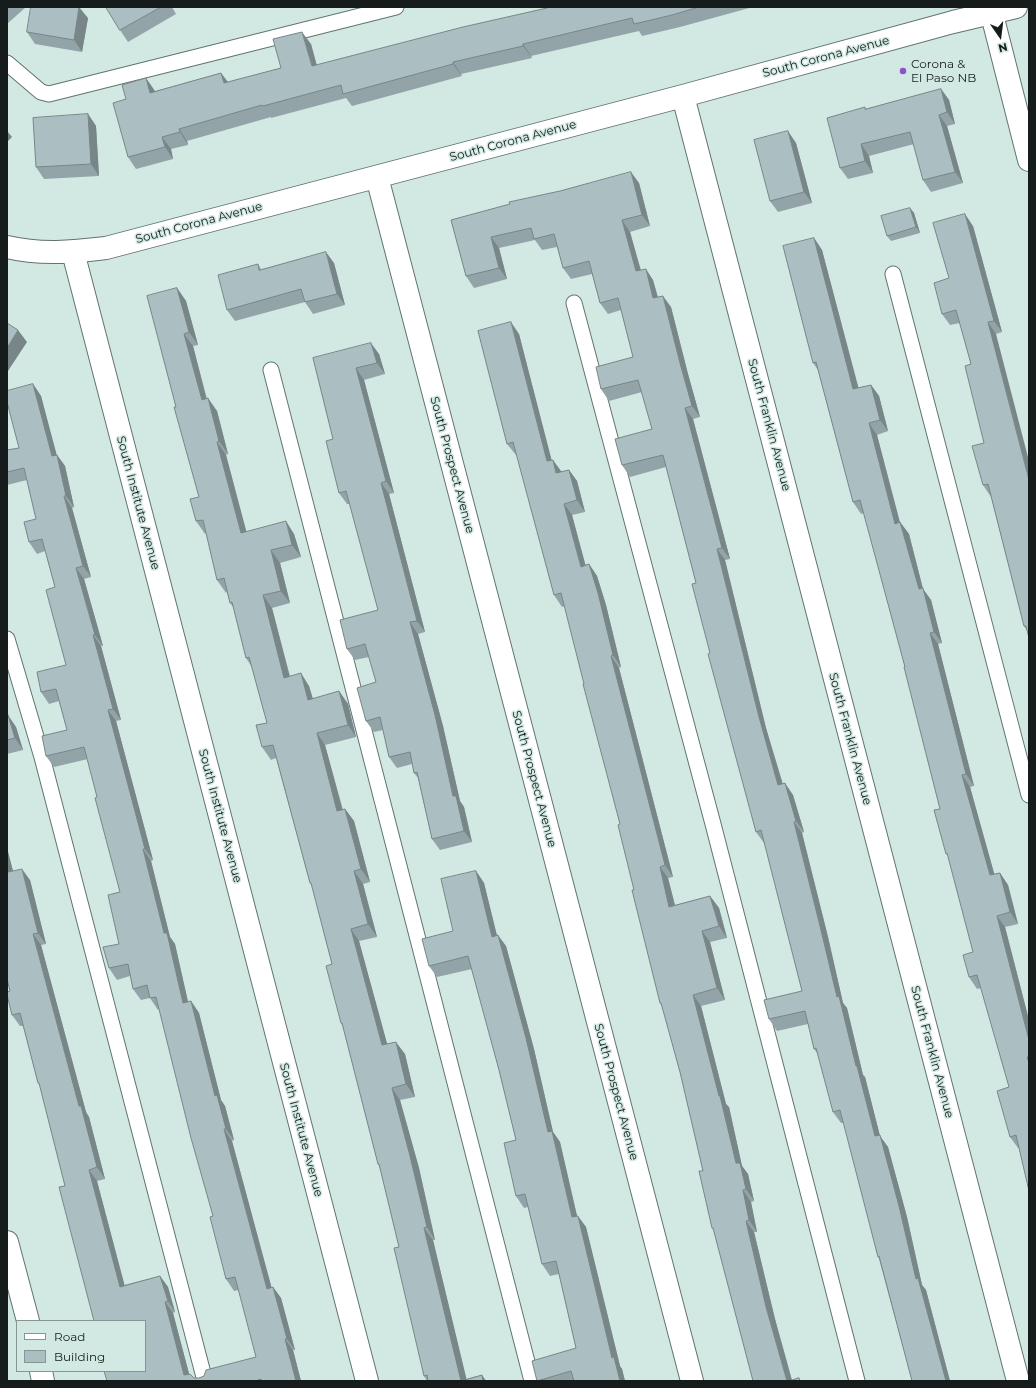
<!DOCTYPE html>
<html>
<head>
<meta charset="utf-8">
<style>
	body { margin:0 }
	#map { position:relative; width:1036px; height:1388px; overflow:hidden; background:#d2e8e3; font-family:Montserrat,sans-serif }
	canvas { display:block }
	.frame { position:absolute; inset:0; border:8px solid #151c1b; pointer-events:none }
	.legend { position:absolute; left:16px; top:1320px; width:130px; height:52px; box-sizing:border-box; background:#d2e8e3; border:1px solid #869693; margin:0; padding:5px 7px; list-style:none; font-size:12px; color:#151c1b }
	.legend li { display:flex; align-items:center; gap:8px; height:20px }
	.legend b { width:20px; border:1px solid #869693 }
	.north { position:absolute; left:980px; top:16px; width:40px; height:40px; -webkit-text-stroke:3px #d2e8e3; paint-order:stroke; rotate:166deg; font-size:11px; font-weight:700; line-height:16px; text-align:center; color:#151c1b }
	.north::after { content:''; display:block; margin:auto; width:14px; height:18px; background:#151c1b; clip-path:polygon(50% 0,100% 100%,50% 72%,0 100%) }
</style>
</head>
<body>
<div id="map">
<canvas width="1036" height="1388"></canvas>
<div class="frame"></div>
<ul class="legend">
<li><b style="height:5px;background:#fff"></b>Road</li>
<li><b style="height:11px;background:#abbfc3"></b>Building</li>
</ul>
<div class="north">N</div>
</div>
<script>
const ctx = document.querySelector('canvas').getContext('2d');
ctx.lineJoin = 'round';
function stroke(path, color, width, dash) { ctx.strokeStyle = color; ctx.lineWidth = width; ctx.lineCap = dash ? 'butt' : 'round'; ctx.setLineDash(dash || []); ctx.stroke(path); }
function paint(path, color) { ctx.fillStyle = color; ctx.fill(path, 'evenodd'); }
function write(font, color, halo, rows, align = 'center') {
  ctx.font = font + ' Montserrat,sans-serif'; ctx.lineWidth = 3; ctx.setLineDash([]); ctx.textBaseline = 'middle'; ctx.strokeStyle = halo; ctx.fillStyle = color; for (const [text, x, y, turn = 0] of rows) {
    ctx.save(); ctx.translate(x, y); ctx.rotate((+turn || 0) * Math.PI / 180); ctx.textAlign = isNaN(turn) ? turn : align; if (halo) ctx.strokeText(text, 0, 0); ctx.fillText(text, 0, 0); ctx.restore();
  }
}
const service = new Path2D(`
	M 7,63 L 41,92 L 49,94 L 396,7
	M 893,274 L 1029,795
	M 574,303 L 713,824 L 857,1381
	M 271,370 L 532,1381
	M 7,639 L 42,757 L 205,1381`);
const minor = new Path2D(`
	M 990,7 L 1029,160
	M 683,96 L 1018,1381
	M 377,177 L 692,1381
	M 7,247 C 41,255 72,252 106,248 L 683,96 L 953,22 L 1016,7
	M 73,252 L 367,1381
	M 7,1242 L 28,1321
	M 41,1371 L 43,1381`);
stroke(service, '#617470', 17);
stroke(minor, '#617470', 24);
stroke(service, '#fff', 15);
stroke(minor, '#fff', 22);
paint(new Path2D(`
	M 7,7 L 26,7 L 7,24 Z
	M 106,7 L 172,7 L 176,14 L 128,42 L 120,30 Z
	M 547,7 L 753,7 L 680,27 L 642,36 L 639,31 L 531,56 L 532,58 L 461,74 L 462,76 L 352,106 L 346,98 L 271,118 L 271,117 L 187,141 L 188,145 L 171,149 L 173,159 L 136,169 L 128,157 L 126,99 L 221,73 L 228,82 L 281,68 L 311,44 L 317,65 L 547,8 Z
	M 88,18 L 82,52 L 35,44 L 27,32 Z
	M 941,89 L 949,100 L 955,124 L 947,126 L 963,183 L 931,192 L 923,180 L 914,144 L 869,156 L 873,173 L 848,179 L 840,168 L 866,109 Z
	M 88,114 L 96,126 L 99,176 L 44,179 L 36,167 Z
	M 796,143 L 812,203 L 778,212 L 770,201 Z
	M 639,183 L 650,226 L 630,232 L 641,270 L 653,280 L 658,297 L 671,307 L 688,374 L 700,417 L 693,419 L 730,559 L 725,560 L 766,728 L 783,784 L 793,795 L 804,832 L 802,833 L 828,937 L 843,1003 L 847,1008 L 863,1075 L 865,1077 L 880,1136 L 888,1147 L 907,1217 L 922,1285 L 926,1290 L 950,1381 L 912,1381 L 879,1259 L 878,1257 L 844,1123 L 841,1123 L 833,1112 L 818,1054 L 814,1049 L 808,1024 L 777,1031 L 769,1019 L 802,991 L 765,843 L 764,843 L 756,832 L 710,653 L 696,583 L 666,467 L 630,477 L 622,465 L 652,429 L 642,392 L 609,401 L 601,389 L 633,357 L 621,310 L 608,314 L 600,303 L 592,274 L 571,279 L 563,268 L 557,247 L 542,250 L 535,240 L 499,248 L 507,279 L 474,288 L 466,276 L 451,220 Z
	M 910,208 L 914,213 L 920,233 L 891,241 L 887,236 Z
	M 973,226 L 1002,332 L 996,334 L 1027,631 L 1024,626 L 991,497 L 983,485 L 984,443 L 971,364 L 960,323 L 950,325 L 942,314 L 949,278 Z
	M 814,238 L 822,250 L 858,388 L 871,385 L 879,396 L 888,431 L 877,435 L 900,522 L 909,534 L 923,589 L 931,600 L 942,643 L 938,644 L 974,786 L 970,787 L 994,874 L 1000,873 L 1008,885 L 1018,924 L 1005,927 L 1029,1020 L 1029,1191 L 1019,1148 L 1018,1148 L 1010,1137 L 1009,1087 L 981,988 L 977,989 L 969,977 L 973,952 L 948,856 L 946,854 L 940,809 L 905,667 L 864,513 L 861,514 L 853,502 L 818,370 L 813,363 Z
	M 334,263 L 345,305 L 313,314 L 305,302 L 235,321 L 227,310 L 258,264 L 261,269 Z
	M 177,288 L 186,301 L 198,345 L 193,346 L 207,399 L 217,411 L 228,454 L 226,455 L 246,532 L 294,534 L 301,557 L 280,563 L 290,603 L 272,608 L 290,676 L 309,686 L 313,699 L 339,691 L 348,704 L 356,737 L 325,745 L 343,810 L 345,809 L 354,821 L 370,882 L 363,884 L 377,937 L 359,941 L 387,1044 L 405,1054 L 415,1097 L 400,1100 L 419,1168 L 435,1240 L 433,1240 L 466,1379 L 482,1375 L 486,1381 L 427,1381 L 424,1376 L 399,1247 L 380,1168 L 378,1164 L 343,1027 L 341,1023 L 332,964 L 312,886 L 310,883 L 276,758 L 271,760 L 262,747 L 267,723 L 252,667 L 246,658 L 233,607 L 230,603 L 227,592 L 226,593 L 217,580 L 206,533 L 205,534 L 196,521 L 199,497 L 176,407 Z
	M 519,334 L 551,460 L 561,472 L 569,470 L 577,481 L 585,512 L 572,515 L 585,565 L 589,564 L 597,576 L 606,605 L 621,667 L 619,668 L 673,877 L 668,878 L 675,905 L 710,896 L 719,908 L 727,938 L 710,942 L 725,1000 L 701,1006 L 726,1104 L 729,1107 L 742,1166 L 748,1174 L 754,1201 L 751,1202 L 757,1232 L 754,1232 L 775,1319 L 792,1380 L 799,1378 L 801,1381 L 753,1381 L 714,1231 L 712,1228 L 703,1171 L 680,1072 L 662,1006 L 660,1003 L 634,890 L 620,824 L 565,606 L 562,607 L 554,595 L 517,455 L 516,455 L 507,444 Z
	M 379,354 L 385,374 L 364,380 L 394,493 L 389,494 L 425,632 L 418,634 L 443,726 L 460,801 L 464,807 L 472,842 L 440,850 L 432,839 L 418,778 L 414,773 L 412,764 L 397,768 L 389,757 L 383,730 L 374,732 L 366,721 L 376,682 L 369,657 L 355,660 L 347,649 L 378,610 L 350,504 L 347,504 L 339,493 L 333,439 L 313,358 Z
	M 33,384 L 41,396 L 56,455 L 57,455 L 65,466 L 74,507 L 72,508 L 91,577 L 84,579 L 103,646 L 101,646 L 121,720 L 116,721 L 153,860 L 151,861 L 170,937 L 175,944 L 188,1002 L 191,1001 L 199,1013 L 221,1100 L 225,1106 L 234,1140 L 232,1141 L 271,1287 L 273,1287 L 281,1298 L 295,1350 L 293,1350 L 301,1381 L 107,1381 L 145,1371 L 65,1186 L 40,1086 L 38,1083 L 23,1026 L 20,1026 L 12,1015 L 10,991 L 7,979 L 7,848 L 13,871 L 30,880 L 46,944 L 41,945 L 86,1112 L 89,1117 L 105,1179 L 97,1181 L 124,1285 L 160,1276 L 168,1287 L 175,1312 L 173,1313 L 189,1374 L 194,1378 L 199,1378 L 256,1357 L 239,1290 L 234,1291 L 226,1279 L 213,1216 L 159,1009 L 158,1010 L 150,998 L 141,1000 L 133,989 L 130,976 L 117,980 L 109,968 L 119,944 L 120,892 L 97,797 L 88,759 L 54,767 L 46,756 L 67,730 L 59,701 L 49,704 L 41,692 L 66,665 L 55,587 L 45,551 L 37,554 L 29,542 L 36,519 L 27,480 L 7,485 L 7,450 L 19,448 Z
	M 7,716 L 16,727 L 23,750 L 7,754 Z
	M 476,871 L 484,883 L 497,936 L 506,946 L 534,1049 L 553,1132 L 560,1142 L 577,1216 L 586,1227 L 620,1366 L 622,1369 L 625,1381 L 537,1381 L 576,1348 L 559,1274 L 550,1276 L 542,1264 L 528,1207 L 524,1208 L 516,1196 L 516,1140 L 499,1070 L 472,969 L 437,977 L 429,966 L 453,931 Z`), '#93a4a8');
paint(new Path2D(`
	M 79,7 L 88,18 L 82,52 L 74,40 Z
	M 302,32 L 311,44 L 320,79 L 312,66 Z
	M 523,44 L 531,56 L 532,58 L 523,46 Z
	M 453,62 L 461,74 L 462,76 L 453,64 Z
	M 221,73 L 230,85 L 224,83 Z
	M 146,78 L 155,91 L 158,105 L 150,93 Z
	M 941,89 L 949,100 L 955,124 L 947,112 Z
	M 88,114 L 96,126 L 99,176 L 91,164 Z
	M 939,115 L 947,126 L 963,183 L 955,172 Z
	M 179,129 L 187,141 L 188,145 L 180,132 Z
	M 7,131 L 12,137 L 7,142 Z
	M 788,131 L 796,143 L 812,203 L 804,192 Z
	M 162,137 L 171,149 L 173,159 L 165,147 Z
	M 861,144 L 869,156 L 873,173 L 865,161 Z
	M 631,172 L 639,183 L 650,226 L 642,215 Z
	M 910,208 L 914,213 L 920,233 L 916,227 Z
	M 965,214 L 973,226 L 1002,332 L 994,321 Z
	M 622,220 L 630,232 L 644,283 L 636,271 Z
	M 491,237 L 499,248 L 507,279 L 499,268 Z
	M 814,238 L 822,250 L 862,401 L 853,389 Z
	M 326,252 L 334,263 L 345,305 L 337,294 Z
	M 646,269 L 653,280 L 661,310 L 653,298 Z
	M 177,288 L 186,301 L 198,345 L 189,332 Z
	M 663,296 L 671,307 L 688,374 L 700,417 L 692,406 L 680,363 Z
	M 511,322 L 519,334 L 555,473 L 547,461 Z
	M 988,322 L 996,334 L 1029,461 L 1029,480 Z
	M 18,330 L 27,342 L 8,371 L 7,370 L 7,348 Z
	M 184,334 L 193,346 L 210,413 L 202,400 Z
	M 371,343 L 379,354 L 385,374 L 377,363 Z
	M 356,368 L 364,380 L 394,493 L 386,481 Z
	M 33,384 L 41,396 L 60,467 L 52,456 Z
	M 871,385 L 879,396 L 888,431 L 880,420 Z
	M 208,398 L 217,411 L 228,454 L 219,441 Z
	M 685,408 L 693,419 L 730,559 L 722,548 Z
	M 869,423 L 877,435 L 903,535 L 895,524 Z
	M 217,442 L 226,455 L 250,545 L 241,533 Z
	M 57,455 L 65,466 L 74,507 L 66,496 Z
	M 553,460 L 561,471 L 564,485 L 556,473 Z
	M 569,470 L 577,481 L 585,512 L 577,500 Z
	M 381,483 L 389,494 L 425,632 L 417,621 Z
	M 64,496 L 72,508 L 91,577 L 83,566 Z
	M 564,504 L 572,515 L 589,578 L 581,567 Z
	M 286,521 L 294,534 L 301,557 L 292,545 Z
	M 900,522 L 909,534 L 923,589 L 931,600 L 942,643 L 934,632 L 919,589 Z
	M 717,549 L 725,560 L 766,728 L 786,796 L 778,785 L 759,717 Z
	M 271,550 L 280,563 L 290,603 L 281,591 Z
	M 589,564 L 597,576 L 606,605 L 621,667 L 613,655 Z
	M 76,568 L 84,579 L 103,646 L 95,635 Z
	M 263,595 L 272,608 L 293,690 L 284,678 Z
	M 410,622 L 418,634 L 443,726 L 460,801 L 464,807 L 472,842 L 464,831 L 453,796 Z
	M 930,633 L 938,644 L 974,786 L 966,774 Z
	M 93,635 L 101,646 L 121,720 L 113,709 Z
	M 611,656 L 619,668 L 673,877 L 665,865 Z
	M 301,673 L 309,686 L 317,713 L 308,700 Z
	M 339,691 L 348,704 L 356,737 L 348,725 Z
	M 108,710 L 116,721 L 153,860 L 145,849 Z
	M 8,715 L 16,727 L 23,750 L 15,738 Z
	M 317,733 L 325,745 L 346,823 L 337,811 Z
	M 962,775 L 970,787 L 998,887 L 990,875 Z
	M 785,783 L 793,795 L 804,832 L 796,821 Z
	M 345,809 L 354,821 L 370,882 L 361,869 Z
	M 794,822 L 802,833 L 828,937 L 843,1003 L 847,1008 L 863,1075 L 865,1077 L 880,1136 L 888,1147 L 907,1217 L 922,1285 L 926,1290 L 950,1381 L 946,1381 L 875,1136 L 837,997 Z
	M 7,848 L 16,883 L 8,872 L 7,867 Z
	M 143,849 L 151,861 L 170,937 L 175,944 L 191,1015 L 183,1003 L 164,933 Z
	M 660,867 L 668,878 L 678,918 L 669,907 Z
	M 22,869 L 30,880 L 46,944 L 38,933 Z
	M 354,871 L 363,884 L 377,937 L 368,924 Z
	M 476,871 L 484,883 L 500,948 L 492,937 Z
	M 1000,873 L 1008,885 L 1018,924 L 1010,912 Z
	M 710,896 L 719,908 L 727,938 L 719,926 Z
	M 997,916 L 1005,927 L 1029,1020 L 1029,1040 Z
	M 351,929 L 359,941 L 391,1058 L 382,1045 Z
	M 702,931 L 710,942 L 725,1000 L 717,988 Z
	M 33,934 L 41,945 L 86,1112 L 89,1117 L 105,1179 L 97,1167 L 79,1106 Z
	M 498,935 L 506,946 L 534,1049 L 553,1132 L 560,1142 L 580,1229 L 572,1217 L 548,1132 Z
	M 693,995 L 701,1006 L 726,1104 L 729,1107 L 742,1166 L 748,1174 L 754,1201 L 746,1189 L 736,1163 Z
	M 191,1001 L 199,1013 L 221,1100 L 225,1106 L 234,1140 L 226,1129 L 215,1096 Z
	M 396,1042 L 405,1054 L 415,1097 L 406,1084 Z
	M 392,1088 L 400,1100 L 419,1168 L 435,1240 L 427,1227 Z
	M 224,1129 L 232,1141 L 275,1300 L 267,1289 Z
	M 89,1170 L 97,1181 L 128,1298 L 120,1287 Z
	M 743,1190 L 751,1202 L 757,1232 L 749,1220 Z
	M 578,1216 L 586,1227 L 620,1366 L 622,1369 L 625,1381 L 620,1381 L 612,1358 Z
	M 746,1221 L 754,1232 L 775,1319 L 792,1381 L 787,1381 L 766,1307 Z
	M 424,1228 L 433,1240 L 467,1381 L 461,1381 Z
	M 160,1276 L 168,1287 L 175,1312 L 168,1301 Z
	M 273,1287 L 281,1298 L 295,1350 L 287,1339 Z
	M 165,1302 L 173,1313 L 191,1381 L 184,1375 Z
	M 285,1339 L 293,1350 L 301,1381 L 296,1381 Z
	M 482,1375 L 486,1381 L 483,1381 Z`), '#788688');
const building = new Path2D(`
	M 31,7 L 79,7 L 74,40 L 27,32 Z
	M 106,7 L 161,7 L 120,30 Z
	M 547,7 L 699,7 L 672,15 L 634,24 L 632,18 L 523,44 L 523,46 L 453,62 L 453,64 L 343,94 L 341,85 L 263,106 L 262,105 L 179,129 L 180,132 L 162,137 L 165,147 L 128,157 L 113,103 L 126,99 L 122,85 L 146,78 L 150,93 L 221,73 L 224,83 L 281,68 L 273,39 L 302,32 L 312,66 L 463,27 L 547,8 Z
	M 941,89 L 947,112 L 939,115 L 955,172 L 923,180 L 910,132 L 861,144 L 865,161 L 840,168 L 827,118 L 865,107 L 865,109 Z
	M 88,114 L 91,164 L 36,167 L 33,118 Z
	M 788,131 L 804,192 L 770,201 L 754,140 Z
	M 631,172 L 642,215 L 622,220 L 636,271 L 646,269 L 653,298 L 663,296 L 680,363 L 692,406 L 685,408 L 722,548 L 717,549 L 759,717 L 778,785 L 785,783 L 796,821 L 794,822 L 820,926 L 837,997 L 839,996 L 856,1066 L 857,1066 L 875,1136 L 880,1135 L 899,1206 L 916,1279 L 918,1278 L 946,1381 L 912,1381 L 879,1256 L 878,1257 L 840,1110 L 833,1112 L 816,1048 L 814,1049 L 805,1011 L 769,1019 L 764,1000 L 802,991 L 761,830 L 756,832 L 708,654 L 710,653 L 692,584 L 696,583 L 663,455 L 622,465 L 615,439 L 652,429 L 638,380 L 601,389 L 596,367 L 633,357 L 618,298 L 600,303 L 589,261 L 563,268 L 554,234 L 534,239 L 531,228 L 491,237 L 499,268 L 466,276 L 451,220 L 510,204 L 509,202 L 560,191 Z
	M 910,208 L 916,227 L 887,236 L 881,216 Z
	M 965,214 L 994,321 L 988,322 L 1029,480 L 1029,638 L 1026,626 L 1024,626 L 988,484 L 983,485 L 972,446 L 984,443 L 965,366 L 971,364 L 956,310 L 942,314 L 934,283 L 949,278 L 933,223 Z
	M 814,238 L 853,389 L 871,385 L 880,420 L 869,423 L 895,524 L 900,522 L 919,589 L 923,588 L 934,632 L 930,633 L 966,774 L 962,775 L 990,875 L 1000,873 L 1010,912 L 997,916 L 1029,1040 L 1029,1057 L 1027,1057 L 1029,1063 L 1029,1191 L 1016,1135 L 1010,1137 L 997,1091 L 1009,1087 L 977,975 L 969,977 L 963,955 L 973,952 L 947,853 L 946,854 L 934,810 L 940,809 L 904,667 L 905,667 L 860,500 L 853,502 L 816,362 L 813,363 L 783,246 Z
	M 326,252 L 337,294 L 305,302 L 301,289 L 227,310 L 218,275 L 258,264 L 259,270 Z
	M 177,288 L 189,332 L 184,334 L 202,400 L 208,398 L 219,441 L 217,442 L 241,533 L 286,521 L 292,545 L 271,550 L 281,591 L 263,595 L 284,678 L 301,673 L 308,700 L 339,691 L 348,725 L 317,733 L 337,811 L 345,809 L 361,869 L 354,871 L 368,924 L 351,929 L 382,1045 L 396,1042 L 406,1084 L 392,1088 L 410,1156 L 427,1227 L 424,1228 L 461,1381 L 482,1375 L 483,1381 L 428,1381 L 427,1375 L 424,1376 L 394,1248 L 399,1247 L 379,1164 L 378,1164 L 342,1023 L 341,1023 L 326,966 L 332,964 L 311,883 L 310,883 L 273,745 L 262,747 L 256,725 L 267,723 L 249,657 L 246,658 L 232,602 L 230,603 L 224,578 L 217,580 L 203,520 L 196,521 L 190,499 L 199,497 L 174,407 L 176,407 L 147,296 Z
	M 511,322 L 547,461 L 553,460 L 556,473 L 569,470 L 577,500 L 564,504 L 581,567 L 589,564 L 598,593 L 613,655 L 611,656 L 665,865 L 660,867 L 669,907 L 710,896 L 719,926 L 702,931 L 717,988 L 693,995 L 719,1096 L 720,1096 L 736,1163 L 740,1163 L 746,1189 L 743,1190 L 749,1220 L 746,1221 L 766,1307 L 787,1381 L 753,1381 L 713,1228 L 712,1228 L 699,1171 L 703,1171 L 680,1072 L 661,1003 L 660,1003 L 632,890 L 634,890 L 618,825 L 620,824 L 583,684 L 584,684 L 561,593 L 554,595 L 513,442 L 507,444 L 478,331 Z
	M 7,323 L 18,330 L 7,348 Z
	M 371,343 L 377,363 L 356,368 L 386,481 L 381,483 L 417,621 L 410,622 L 435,715 L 453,796 L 456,796 L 464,831 L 432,839 L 417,772 L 414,773 L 410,752 L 389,757 L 380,717 L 366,721 L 357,688 L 376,682 L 365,644 L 347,649 L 340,620 L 378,610 L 346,491 L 339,493 L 326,441 L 333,439 L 313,358 Z
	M 33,384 L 52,456 L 57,455 L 66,496 L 64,496 L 83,566 L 76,568 L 95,635 L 93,635 L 113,709 L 108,710 L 145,849 L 143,849 L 164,933 L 167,933 L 183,1003 L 191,1001 L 215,1096 L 217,1095 L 226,1129 L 224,1129 L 267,1289 L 273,1287 L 287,1339 L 285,1339 L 296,1381 L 261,1381 L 261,1379 L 255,1381 L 107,1381 L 104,1371 L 145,1371 L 145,1321 L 94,1321 L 59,1187 L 65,1186 L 39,1083 L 38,1083 L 20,1013 L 12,1015 L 7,995 L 7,992 L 10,991 L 7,979 L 7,867 L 8,872 L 22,869 L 38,933 L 33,934 L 79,1106 L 81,1106 L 97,1167 L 89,1170 L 120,1287 L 160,1276 L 168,1301 L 165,1302 L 184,1375 L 190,1374 L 194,1378 L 199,1378 L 204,1376 L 206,1370 L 256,1357 L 235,1277 L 226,1279 L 210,1217 L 213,1216 L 191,1138 L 156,997 L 150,998 L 147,985 L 133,989 L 128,964 L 109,968 L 103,947 L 119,944 L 108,895 L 120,892 L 95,798 L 97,797 L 84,747 L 46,756 L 42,736 L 67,730 L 56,689 L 41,692 L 37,672 L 66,665 L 46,590 L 55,587 L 42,539 L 29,542 L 24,522 L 36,519 L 24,468 L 7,472 L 7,450 L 19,448 L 7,402 L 7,391 Z
	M 8,715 L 15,738 L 7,740 L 7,716 Z
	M 476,871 L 492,937 L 498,935 L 526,1038 L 548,1132 L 552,1131 L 572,1217 L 578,1216 L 612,1358 L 614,1357 L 620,1381 L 574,1381 L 571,1371 L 537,1381 L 532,1361 L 576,1348 L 556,1261 L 542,1264 L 525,1194 L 516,1196 L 504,1143 L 516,1140 L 499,1070 L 468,956 L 429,966 L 422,939 L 453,931 L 441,879 Z
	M 799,1378 L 800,1381 L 790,1381 Z`);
paint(building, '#abbfc3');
stroke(building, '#788688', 1);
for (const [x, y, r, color] of [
	[903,71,4,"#9051c7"]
]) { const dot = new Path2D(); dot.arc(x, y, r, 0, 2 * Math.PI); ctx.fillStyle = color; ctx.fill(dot); stroke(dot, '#d2e8e3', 1.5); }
write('12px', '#151c1b', '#d2e8e3', [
	["South Corona Avenue",826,57,-15],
	["South Corona Avenue",513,141,-15],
	["South Corona Avenue",199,223,-15],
	["South Franklin Avenue",769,425,75],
	["South Prospect Avenue",452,465,75],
	["South Institute Avenue",138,503,75],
	["South Franklin Avenue",850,739,75],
	["South Prospect Avenue",534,779,75],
	["South Institute Avenue",220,816,75],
	["South Franklin Avenue",932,1052,75],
	["South Prospect Avenue",616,1092,75],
	["South Institute Avenue",301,1130,75]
]);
write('12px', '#151c1b', '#d2e8e3', [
	["Corona &",911,64],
	["El Paso NB",911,78]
], 'left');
</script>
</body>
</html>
